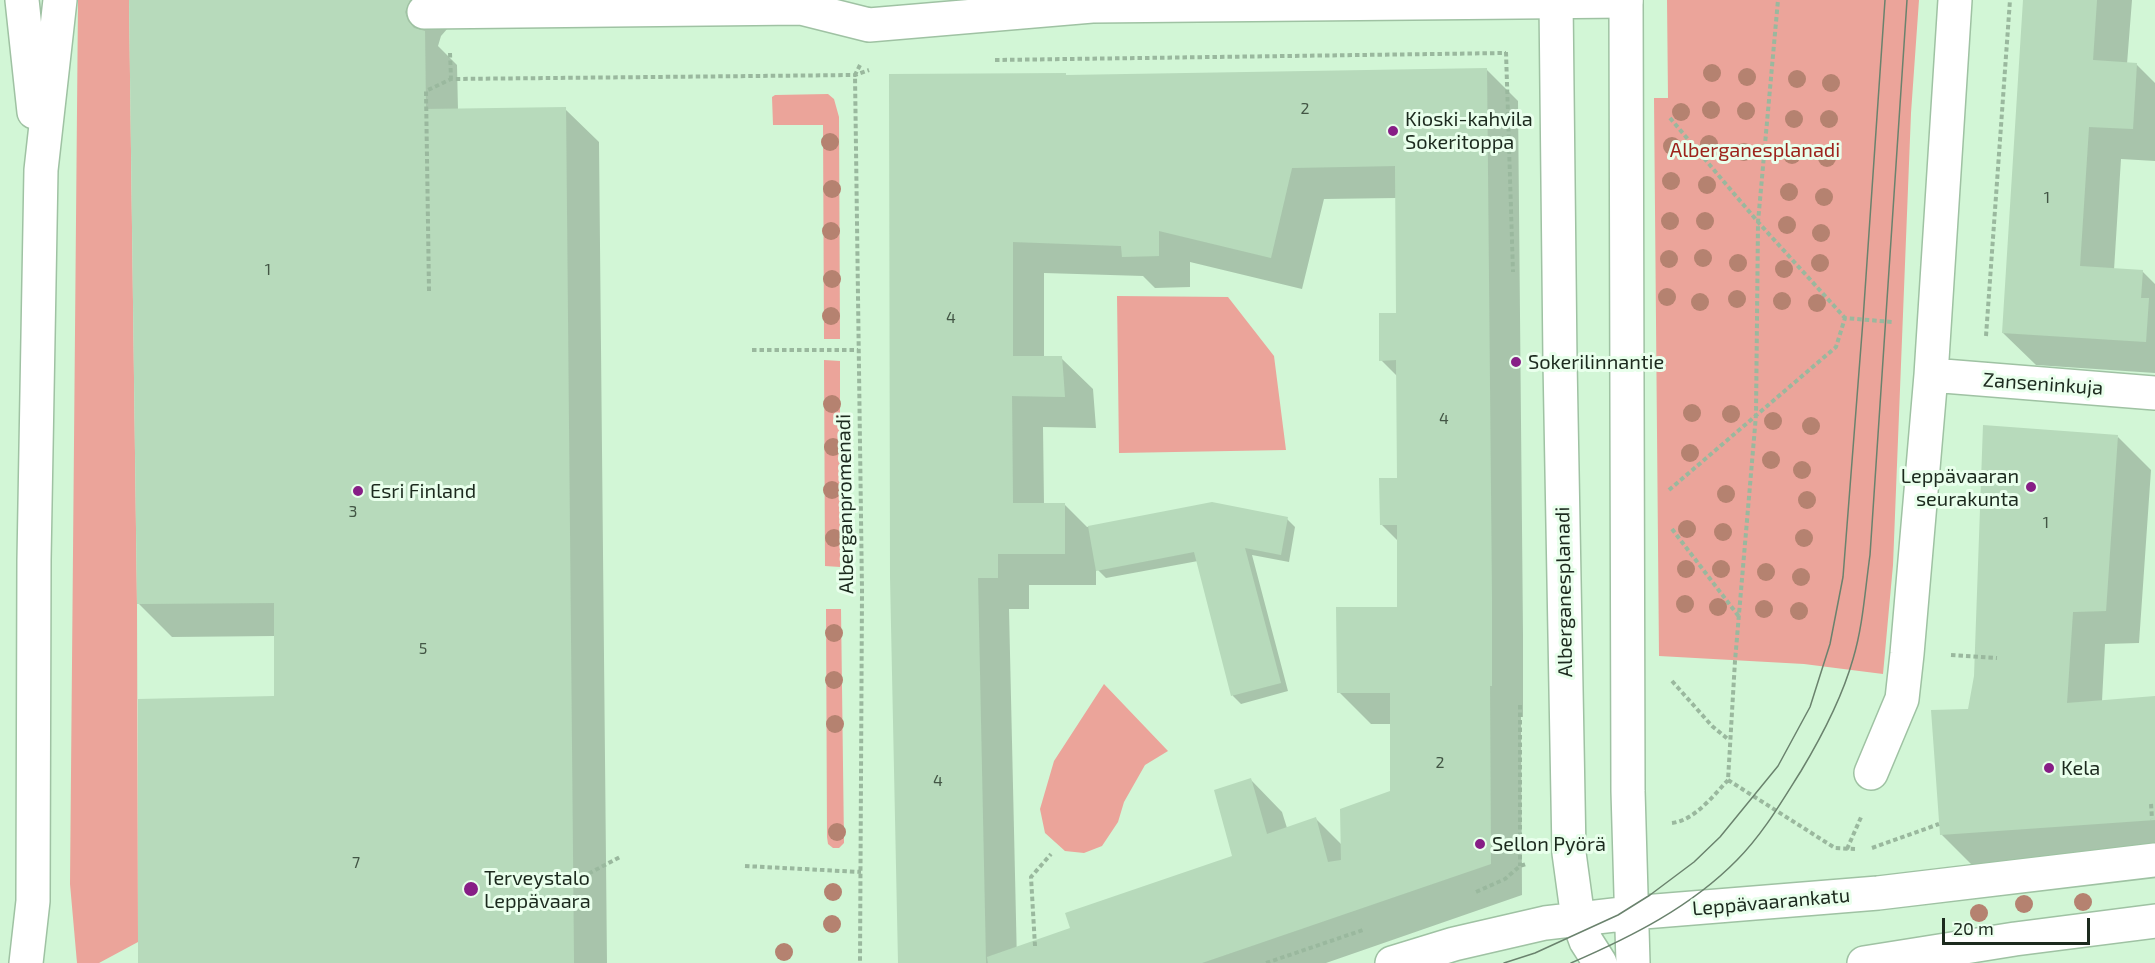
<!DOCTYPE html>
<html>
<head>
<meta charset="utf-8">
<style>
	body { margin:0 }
	#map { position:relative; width:2155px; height:963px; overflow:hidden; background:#d2f6d6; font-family:"Exo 2",sans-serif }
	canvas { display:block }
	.scale { position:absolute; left:1942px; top:918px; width:148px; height:27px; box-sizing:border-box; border:3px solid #1c2a1e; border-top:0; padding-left:8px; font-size:18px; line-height:21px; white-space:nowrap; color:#1c2a1e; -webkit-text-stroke:4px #e9ffec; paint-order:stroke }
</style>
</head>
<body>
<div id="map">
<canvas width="2155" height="963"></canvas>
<div class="scale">20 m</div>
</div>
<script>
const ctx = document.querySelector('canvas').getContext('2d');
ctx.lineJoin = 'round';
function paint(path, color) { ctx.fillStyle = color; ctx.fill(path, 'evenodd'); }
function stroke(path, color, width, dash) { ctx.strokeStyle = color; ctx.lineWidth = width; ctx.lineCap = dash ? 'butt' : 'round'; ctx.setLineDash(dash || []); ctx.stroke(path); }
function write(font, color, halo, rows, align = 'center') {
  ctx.font = font + ' "Exo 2",sans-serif'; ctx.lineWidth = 6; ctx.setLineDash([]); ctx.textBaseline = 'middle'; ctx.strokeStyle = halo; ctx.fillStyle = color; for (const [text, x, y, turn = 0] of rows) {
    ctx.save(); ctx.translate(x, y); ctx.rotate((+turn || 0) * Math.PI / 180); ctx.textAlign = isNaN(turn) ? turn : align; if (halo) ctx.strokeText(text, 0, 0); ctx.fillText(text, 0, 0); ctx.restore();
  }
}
paint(new Path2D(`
	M 78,0 L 129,0 L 137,604 L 138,942 L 99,963 L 77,963 L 70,884 Z
	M 1667,0 L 1919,0 L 1911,113 L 1893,565 L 1883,674 L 1804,664 L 1659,656 L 1654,98 L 1668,98 Z
	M 828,94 L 834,99 L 839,117 L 840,339 L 824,339 L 823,125 L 773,125 L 772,97 L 775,95 Z
	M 1117,296 L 1228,297 L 1274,356 L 1286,450 L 1119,453 Z
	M 824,360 L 840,361 L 840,567 L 825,566 Z
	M 826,609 L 841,609 L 844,843 L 839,848 L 833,848 L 828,844 L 827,837 Z
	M 1104,684 L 1168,751 L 1145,765 L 1124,802 L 1118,822 L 1102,846 L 1084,853 L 1065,851 L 1045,833 L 1040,809 L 1054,761 Z`), '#eba49a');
paint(new Path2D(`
	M 130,0 L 456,0 L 456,26 L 448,28 L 441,36 L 438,46 L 457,65 L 458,110 L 565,109 L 599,142 L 607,963 L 139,963 L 276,698 L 275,636 L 172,637 L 139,604 Z
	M 2025,0 L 2132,0 L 2127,64 L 2136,64 L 2155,83 L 2155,161 L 2121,159 L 2114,270 L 2142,271 L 2155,284 L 2155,373 L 2036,365 L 2003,333 Z
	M 1486,69 L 1518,101 L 1523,634 L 1523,717 L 1521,717 L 1522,895 L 1326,963 L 1054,963 L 1072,929 L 1234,857 L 1251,780 L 1282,812 L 1287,828 L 1316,819 L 1342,845 L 1392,793 L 1391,724 L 1371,724 L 1339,692 L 1399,608 L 1398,541 L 1381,524 L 1399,479 L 1398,377 L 1381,360 L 1398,315 L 1397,198 L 1324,199 L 1302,289 L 1190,262 L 1190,287 L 1155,288 L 1143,276 L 1044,273 L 1044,358 L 1061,358 L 1093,389 L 1096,428 L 1043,427 L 1044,504 L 1064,504 L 1087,527 L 1212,504 L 1287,519 L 1295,527 L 1289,562 L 1252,555 L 1288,691 L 1241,704 L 1233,696 L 1198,561 L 1106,578 L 1096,568 L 1096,585 L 1029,585 L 1029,609 L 1009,609 L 1017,963 L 900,963 L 892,577 L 1066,75 L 1067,76 Z
	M 2118,437 L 2151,470 L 2139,643 L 2105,644 L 2102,701 L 2155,697 L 2155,854 L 1974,867 L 1941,834 L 1969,710 Z`), '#0003');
paint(new Path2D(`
	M 129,0 L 410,0 L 405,12 L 408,21 L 414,28 L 425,31 L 426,109 L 566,107 L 574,963 L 138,963 L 138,699 L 274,696 L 274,603 L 137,604 Z
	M 2023,0 L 2097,0 L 2093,60 L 2137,63 L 2133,129 L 2089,127 L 2080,266 L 2143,270 L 2141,298 L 2149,298 L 2146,342 L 2002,333 Z
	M 1487,68 L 1492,602 L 1492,686 L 1490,686 L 1491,864 L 1202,963 L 988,963 L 987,957 L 1070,928 L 1065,913 L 1232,856 L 1214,790 L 1251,778 L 1267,834 L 1316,817 L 1328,862 L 1341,860 L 1340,809 L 1390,791 L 1390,693 L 1337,693 L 1336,607 L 1397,607 L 1397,525 L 1380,525 L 1379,478 L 1397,478 L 1396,360 L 1379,361 L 1379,313 L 1396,313 L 1395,166 L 1292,168 L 1271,258 L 1159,231 L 1159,256 L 1122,257 L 1121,246 L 1013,242 L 1013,356 L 1062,356 L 1065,397 L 1012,396 L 1013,503 L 1065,503 L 1065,554 L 998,554 L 998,578 L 978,578 L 986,963 L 898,963 L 890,577 L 889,74 L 1066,73 L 1066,75 Z
	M 1983,425 L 2118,435 L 2106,611 L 2073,612 L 2067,703 L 2155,696 L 2155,820 L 1940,835 L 1931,710 L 1968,709 L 1974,676 Z
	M 1212,502 L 1288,517 L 1281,555 L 1245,548 L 1281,683 L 1231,696 L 1194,552 L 1096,571 L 1088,526 Z`), '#b7dabb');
const street = new Path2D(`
	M 424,12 L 801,8 L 869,25 L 1092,6 L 1626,1
	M 1931,375 L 2155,393
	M 1871,773 L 1902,699 L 1907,654 L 1931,375 L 1955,0`);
const secondary = new Path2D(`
	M 1556,0 L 1560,361 L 1569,853 L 1578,919 L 1586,941 L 1600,963
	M 1626,0 L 1628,791 L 1633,963
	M 1392,963 L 1454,944 L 1545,923 L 1631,913 L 1878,893 L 2155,860
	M 1864,963 L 2015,939 L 2155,921`);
const highway = new Path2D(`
	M 22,0 L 34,112
	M 26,963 L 33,901 L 34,560 L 41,170 L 60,0`);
stroke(street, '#9fc2a3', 36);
stroke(secondary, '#9fc2a3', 36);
stroke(highway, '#9fc2a3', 36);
stroke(new Path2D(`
	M 1506,52 L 1513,272
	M 450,53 L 451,79
	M 995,60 L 1506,53
	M 860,65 L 855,75 L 862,591 L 860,963
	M 1670,118 L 1758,222 L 1845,318
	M 429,291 L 426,91 L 451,79 L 855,75 L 869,70
	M 1986,336 L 2010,0
	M 752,350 L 858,350
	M 1669,490 L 1836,347 L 1845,318 L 1893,322
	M 1672,529 L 1740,618
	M 1951,655 L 1997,658
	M 1672,681 L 1712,726 L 1729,740
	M 1520,705 L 1520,866
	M 1728,780 L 1835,848 L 1855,849
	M 2151,804 L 2152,819
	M 1672,823 C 1695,820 1713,796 1728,780 L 1735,661 L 1756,415 L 1758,222 L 1778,0
	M 1872,848 L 1939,824
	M 1847,849 L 1862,815
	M 745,866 L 861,872
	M 582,877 L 620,857
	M 1476,892 L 1505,879 L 1520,866 L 1526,864
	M 1035,946 L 1031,877 L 1051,854
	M 1266,963 L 1363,930`), '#9ab89e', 4, [4.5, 3]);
stroke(street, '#fff', 33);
stroke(secondary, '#fff', 33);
stroke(highway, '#fff', 33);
stroke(new Path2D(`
	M 1504,963 L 1535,953 L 1618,915 L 1650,895 L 1694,862 L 1720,837 L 1778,766 L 1810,707 L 1830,644 L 1843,577 L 1863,320 L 1885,0
	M 1571,963 C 1631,937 1691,907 1737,860 C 1763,834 1782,801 1801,771 C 1822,736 1842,698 1853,659 C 1863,626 1865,590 1870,555 L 1907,0`), '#6a826d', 1.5);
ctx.fillStyle = '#b58270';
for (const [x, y] of [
	[1712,73],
	[1747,77],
	[1797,79],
	[1831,83],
	[1711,110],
	[1746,111],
	[1681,112],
	[1794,119],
	[1829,119],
	[830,142],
	[1709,144],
	[1672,146],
	[1744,152],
	[1792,155],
	[1827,158],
	[1671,181],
	[1707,185],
	[832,189],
	[1789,192],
	[1824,197],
	[1670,221],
	[1705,221],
	[1787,225],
	[831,231],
	[1821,233],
	[1703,258],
	[1669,259],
	[1738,263],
	[1820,263],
	[1784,269],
	[832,279],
	[1667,297],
	[1737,299],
	[1782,301],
	[1700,302],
	[1817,303],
	[831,316],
	[832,404],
	[1692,413],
	[1731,414],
	[1773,421],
	[1811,426],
	[833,447],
	[1690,453],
	[1771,460],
	[1802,470],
	[832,490],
	[1726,494],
	[1807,500],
	[1687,529],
	[1723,532],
	[834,538],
	[1804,538],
	[1686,569],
	[1721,569],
	[1766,572],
	[1801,577],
	[1685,604],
	[1718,607],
	[1764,609],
	[1799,611],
	[834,633],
	[834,680],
	[835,724],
	[837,832],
	[833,892],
	[2083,902],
	[2024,904],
	[1979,913],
	[832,924],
	[784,952]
]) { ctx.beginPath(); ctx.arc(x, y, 9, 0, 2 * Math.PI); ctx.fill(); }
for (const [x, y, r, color] of [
	[1393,131,6,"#871e86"],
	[1516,362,6,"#871e86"],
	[2031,487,6,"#871e86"],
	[358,491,6,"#871e86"],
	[2049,768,6,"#871e86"],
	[1480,844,6,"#871e86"],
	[471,889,8,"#871e86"]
]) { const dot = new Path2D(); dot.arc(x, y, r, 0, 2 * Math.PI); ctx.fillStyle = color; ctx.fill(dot); stroke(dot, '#e9ffec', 2); }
write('16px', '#435645', null, [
	["2",1305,109],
	["1",2047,198],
	["1",268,270],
	["4",951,318],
	["4",1444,419],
	["3",353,512],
	["1",2046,523],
	["5",423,649],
	["2",1440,763],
	["4",938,781],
	["7",356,863]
]);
write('20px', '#1c2a1e', '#e9ffec', [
	["Kioski-kahvila",1405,119],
	["Sokeritoppa",1405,142],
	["Sokerilinnantie",1528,362],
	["Leppävaaran",2019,476,"right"],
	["seurakunta",2019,499,"right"],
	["Esri Finland",370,491],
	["Kela",2061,768],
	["Sellon Pyörä",1492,844],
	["Terveystalo",484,878],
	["Leppävaara",484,901]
], 'left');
write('20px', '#9d231c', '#e9ffec', [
	["Alberganesplanadi",1755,150]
]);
write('20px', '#1c2a1e', '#e9ffec', [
	["Zanseninkuja",2043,384,4],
	["Alberganpromenadi",845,504,-91],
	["Alberganesplanadi",1564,592,-91],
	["Leppävaarankatu",1771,902,-5]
]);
</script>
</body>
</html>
